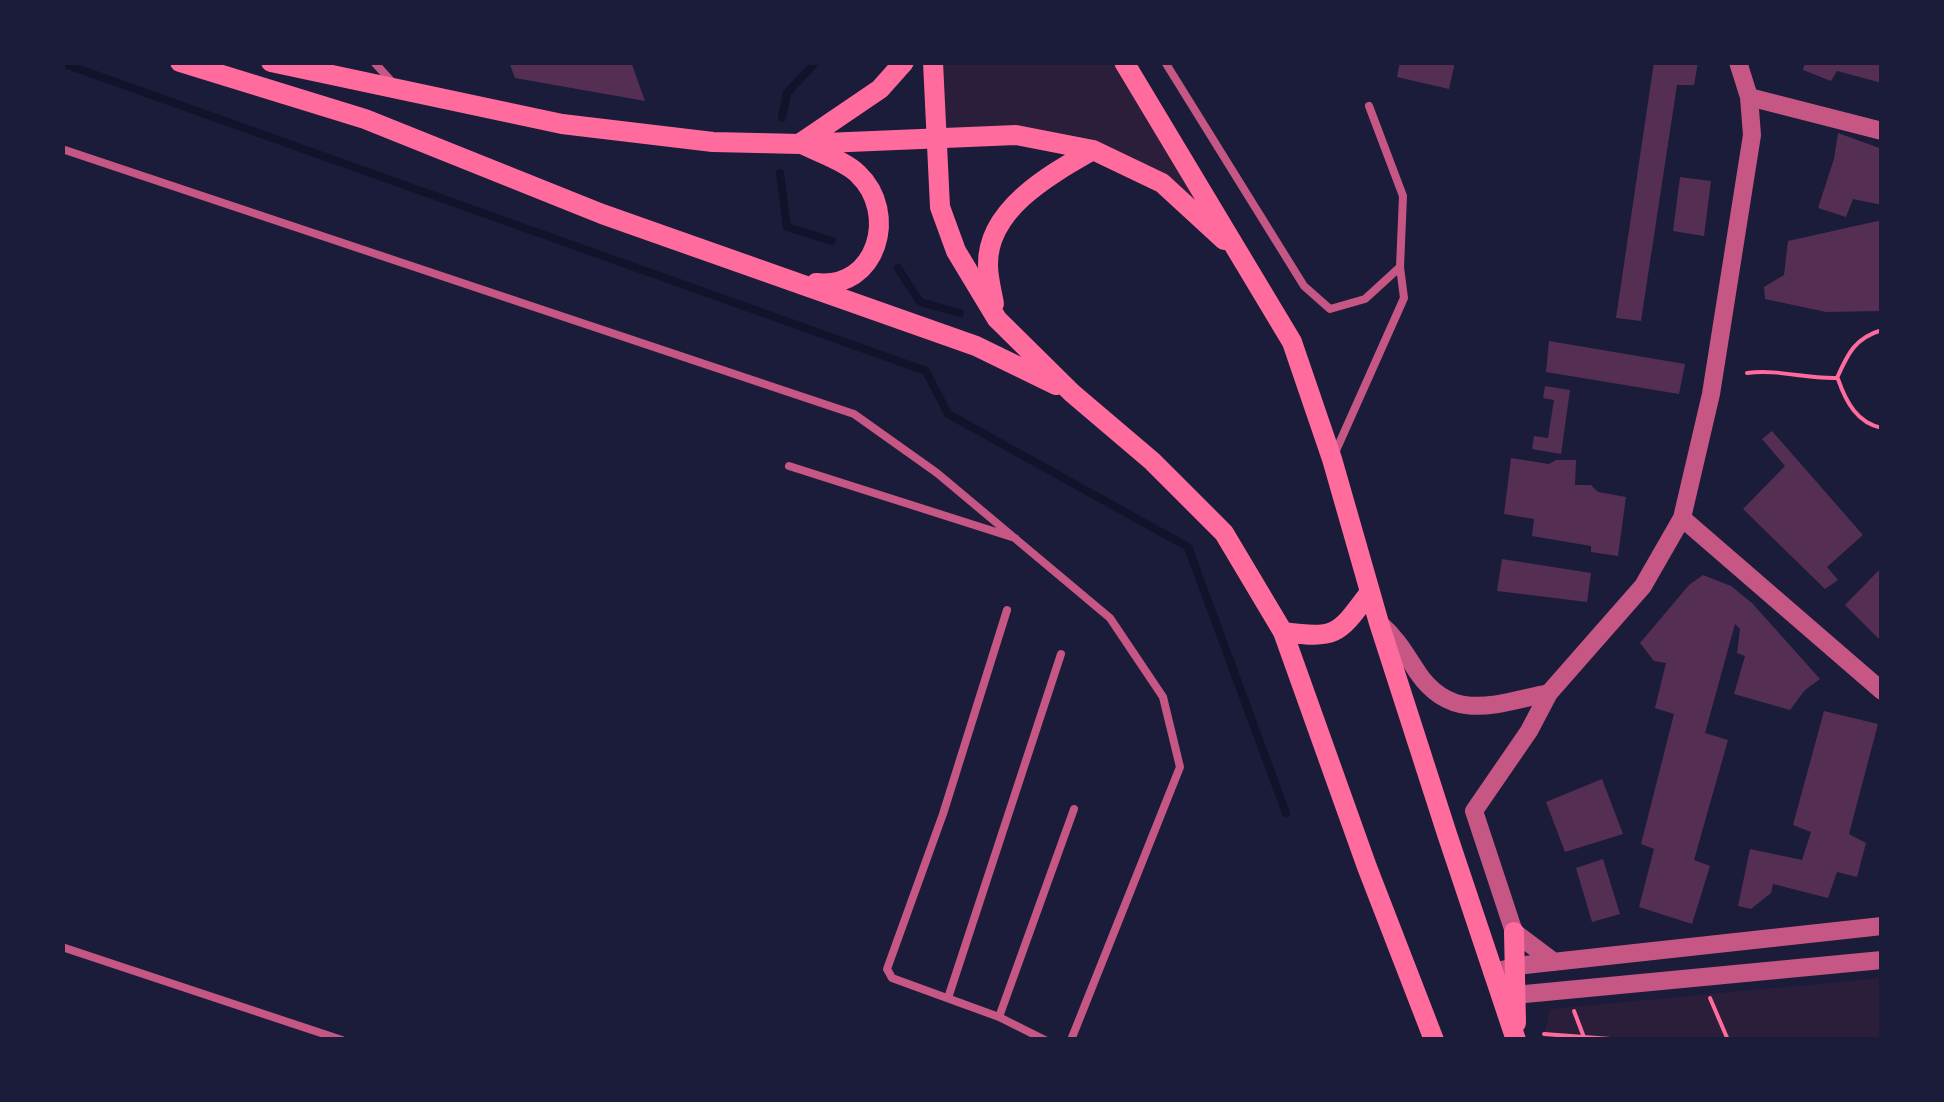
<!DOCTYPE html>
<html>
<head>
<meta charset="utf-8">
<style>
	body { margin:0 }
	#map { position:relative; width:1944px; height:1102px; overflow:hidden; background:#1b1b3a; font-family:Literata,serif }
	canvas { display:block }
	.frame { position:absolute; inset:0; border:65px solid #1b1b3a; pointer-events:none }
</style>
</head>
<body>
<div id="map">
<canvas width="1944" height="1102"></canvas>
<div class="frame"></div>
</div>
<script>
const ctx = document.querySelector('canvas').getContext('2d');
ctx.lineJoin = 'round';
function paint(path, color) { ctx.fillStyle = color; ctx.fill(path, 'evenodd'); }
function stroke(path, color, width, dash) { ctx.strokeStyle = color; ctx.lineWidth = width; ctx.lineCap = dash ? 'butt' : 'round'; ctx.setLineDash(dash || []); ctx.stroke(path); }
paint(new Path2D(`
	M 933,63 L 1118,63 L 1241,256 L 1162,183 L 1102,152 L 937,137 Z
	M 1881,978 L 1881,1039 L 1546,1040 L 1544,1034 L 1550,1009 Z`), '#2a1e3b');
stroke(new Path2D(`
	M 62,63 L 926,371 L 948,414 L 1188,547 L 1286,813
	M 782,118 L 787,93 L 816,62
	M 780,173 L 787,227 L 832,241
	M 898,268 L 920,302 L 960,313`), '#12122b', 8);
paint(new Path2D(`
	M 509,62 L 631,62 L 645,101 L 515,78 Z
	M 1400,62 L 1455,62 L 1449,89 L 1397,77 Z
	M 1654,62 L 1698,62 L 1694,85 L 1677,85 L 1641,321 L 1616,318 Z
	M 1805,62 L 1882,62 L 1882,83 L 1837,71 L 1831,81 L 1803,70 Z
	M 1838,133 L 1882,149 L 1882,205 L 1853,199 L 1846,217 L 1818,208 L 1834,159 Z
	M 1680,177 L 1711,181 L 1704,236 L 1673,231 Z
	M 1882,220 L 1882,311 L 1826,312 L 1765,299 L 1764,287 L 1784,275 L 1788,241 Z
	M 1549,341 L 1685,364 L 1679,394 L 1546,372 Z
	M 1545,386 L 1570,390 L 1561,454 L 1532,449 L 1534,436 L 1548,438 L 1554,400 L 1543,398 Z
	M 1772,431 L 1863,535 L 1827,567 L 1838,580 L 1825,589 L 1743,509 L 1785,466 L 1762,439 Z
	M 1511,458 L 1549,464 L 1556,460 L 1576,460 L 1575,485 L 1591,485 L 1598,492 L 1626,497 L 1618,556 L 1591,552 L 1591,546 L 1532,536 L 1534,519 L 1504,514 Z
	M 1502,559 L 1591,573 L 1587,602 L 1497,591 Z
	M 1882,567 L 1882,642 L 1845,605 Z
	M 1703,575 L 1731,586 L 1752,603 L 1820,679 L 1805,690 L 1790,710 L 1734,694 L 1745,656 L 1737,653 L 1740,629 L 1735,624 L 1705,733 L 1728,740 L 1694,860 L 1710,866 L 1692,924 L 1639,907 L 1654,849 L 1641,844 L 1674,714 L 1655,708 L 1666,663 L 1654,661 L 1640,643 L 1689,585 Z
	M 1824,711 L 1878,724 L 1849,834 L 1866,843 L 1857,877 L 1837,872 L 1828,898 L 1773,884 L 1771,893 L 1751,909 L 1738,906 L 1750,849 L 1802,860 L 1811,832 L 1793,825 Z
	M 1602,779 L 1623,834 L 1565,852 L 1546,802 Z
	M 1603,859 L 1620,914 L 1592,922 L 1576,868 Z`), '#542f53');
stroke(new Path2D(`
	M 1747,373 C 1779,369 1805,379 1837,378 C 1848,353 1855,338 1882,330
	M 1838,379 C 1846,402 1857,423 1882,428
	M 1710,998 L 1728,1040
	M 1574,1011 L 1585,1040
	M 1544,1034 L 1624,1040`), '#ff6b9d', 4);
stroke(new Path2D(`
	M 374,62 L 392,82
	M 1165,62 L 1304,286 L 1330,309 L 1365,299 L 1400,267
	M 62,149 L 854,414 L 937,473 L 1110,618 L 1163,697 L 1180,767 L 1071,1040
	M 1334,455 L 1404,298 L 1400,267 L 1403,196 L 1369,106
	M 789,466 L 1015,538
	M 1007,610 L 943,814 L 887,969 L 892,978 L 999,1017 L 1045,1040
	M 62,947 L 342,1040
	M 948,998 L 1061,654
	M 999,1017 L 1074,809`), '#c65784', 8);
stroke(new Path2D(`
	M 1749,97 L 1882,131
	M 1682,518 L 1882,691
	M 1379,623 C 1397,638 1405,653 1418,673 C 1453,724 1498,703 1549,693
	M 1554,962 L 1514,932 L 1474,811 L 1529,731 L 1549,693 L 1643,586 L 1682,518 L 1711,394 L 1752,135 L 1749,97 L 1738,62
	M 1492,972 L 1525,965 L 1882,926
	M 1504,996 L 1882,960`), '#c65784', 18);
stroke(new Path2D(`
	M 180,62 L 365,119 L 602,214 L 976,346 L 1056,385
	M 271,62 L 562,124 L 713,142 L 801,144 L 1016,135 L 1093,150 L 1162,183 L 1224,240
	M 933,62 L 940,207 L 956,251 L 997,319 L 1072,393 L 1152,461 L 1224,533 L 1283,632 L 1367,867 L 1434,1040
	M 1124,62 L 1292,342 L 1332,459 L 1379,623 L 1447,834 L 1516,1040
	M 802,142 L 880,89 L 904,62
	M 802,144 C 819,153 845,161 858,174 C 899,213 877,290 816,283
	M 994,304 C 992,292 988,278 988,265 C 987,209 1051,174 1093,150
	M 1283,632 C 1337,639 1338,635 1370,592
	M 1514,932 L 1516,1023`), '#ff6b9d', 20);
</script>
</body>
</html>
